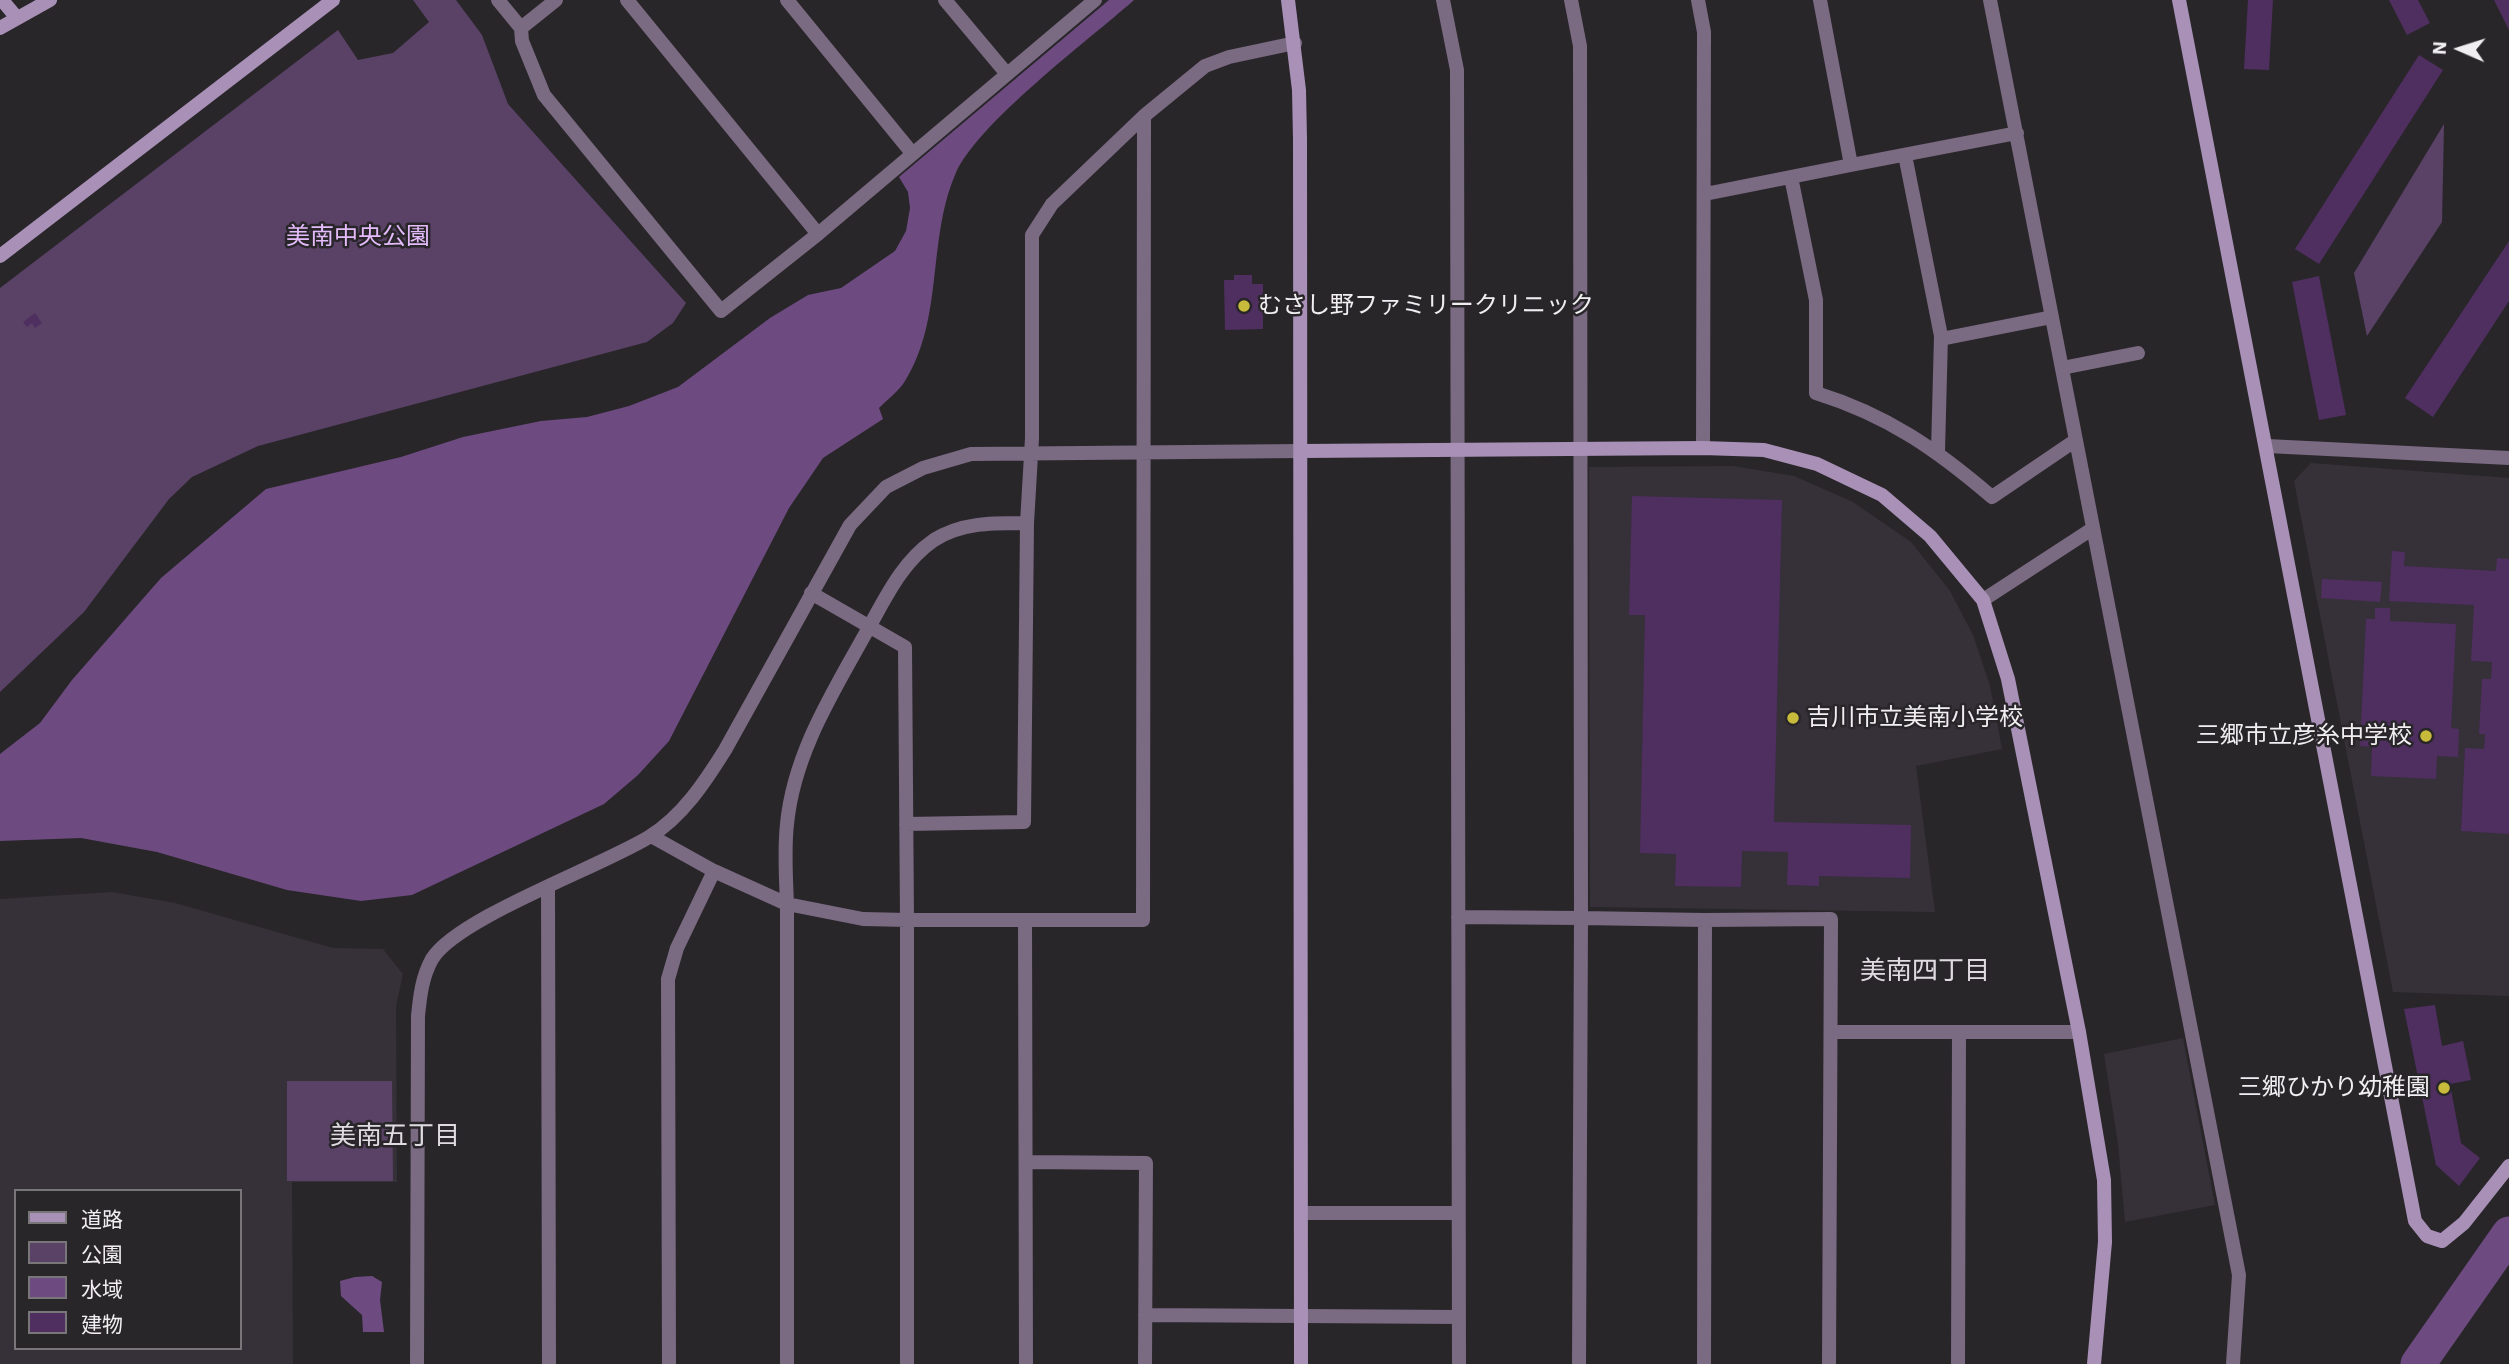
<!DOCTYPE html>
<html>
<head>
<meta charset="utf-8">
<style>
	body { margin:0 }
	#map { position:relative; width:2509px; height:1364px; overflow:hidden; background:#29262a; font-family:"IBM Plex Sans","Noto Sans JP",sans-serif }
	canvas { display:block }
	.legend { position:absolute; left:14px; top:1189px; width:228px; height:161px; box-sizing:border-box; background:#29262a; border:2px solid #79767a; margin:0; padding:9px 12px; list-style:none; font-size:21px; color:#f0eef1 }
	.legend li { display:flex; align-items:center; gap:14px; height:35px }
	.legend b { width:35px; border:2px solid #79767a }
	.north { position:absolute; left:2425px; top:14px; width:70px; height:70px; -webkit-text-stroke:5px #29262a; paint-order:stroke; rotate:273deg; font-size:19px; font-weight:700; line-height:28px; text-align:center; color:#f0eef1 }
	.north::after { content:''; display:block; margin:auto; width:24px; height:32px; background:#f0eef1; clip-path:polygon(50% 0,100% 100%,50% 72%,0 100%) }
</style>
</head>
<body>
<div id="map">
<canvas width="2509" height="1364"></canvas>
<ul class="legend">
<li><b style="height:9px;background:#a890b7"></b>道路</li>
<li><b style="height:19px;background:#5a4267"></b>公園</li>
<li><b style="height:19px;background:#6d4b80"></b>水域</li>
<li><b style="height:19px;background:#4f2e60"></b>建物</li>
</ul>
<div class="north">N</div>
</div>
<script>
const ctx = document.querySelector('canvas').getContext('2d');
ctx.lineJoin = 'round';
function paint(path, color) { ctx.fillStyle = color; ctx.fill(path, 'evenodd'); }
function stroke(path, color, width, dash) { ctx.strokeStyle = color; ctx.lineWidth = width; ctx.lineCap = dash ? 'butt' : 'round'; ctx.setLineDash(dash || []); ctx.stroke(path); }
function write(font, color, halo, rows, align = 'center') {
  ctx.font = font + ' "IBM Plex Sans","Noto Sans JP",sans-serif'; ctx.lineWidth = 5; ctx.setLineDash([]); ctx.textBaseline = 'middle'; ctx.strokeStyle = halo; ctx.fillStyle = color; for (const [text, x, y, turn = 0] of rows) {
    ctx.save(); ctx.translate(x, y); ctx.rotate((+turn || 0) * Math.PI / 180); ctx.textAlign = isNaN(turn) ? turn : align; if (halo) ctx.strokeText(text, 0, 0); ctx.fillText(text, 0, 0); ctx.restore();
  }
}
paint(new Path2D(`
	M 2311,463 L 2509,478 L 2509,996 L 2393,992 L 2294,481 Z
	M 1733,466 L 1794,476 L 1853,502 L 1911,542 L 1950,591 L 1973,635 L 1990,686 L 2002,749 L 1916,766 L 1935,912 L 1590,907 L 1589,467 Z
	M 112,892 L 175,903 L 333,948 L 383,949 L 403,974 L 396,1006 L 397,1182 L 292,1182 L 293,1364 L 0,1364 L 0,899 ZM 16,1191 L 240,1191 L 240,1348 L 16,1348 Z
	M 2183,1038 L 2215,1205 L 2125,1222 L 2118,1144 L 2104,1054 Z`), '#363039');
paint(new Path2D(`
	M 413,0 L 456,0 L 482,35 L 508,104 L 686,303 L 673,323 L 647,342 L 258,446 L 192,477 L 169,499 L 84,612 L 0,692 L 0,288 L 338,30 L 358,60 L 393,53 L 429,22 Z
	M 2444,124 L 2442,222 L 2367,336 L 2354,273 Z
	M 287,1081 L 392,1081 L 393,1181 L 287,1181 Z`), '#5a4267');
paint(new Path2D(`
	M 1109,0 L 1134,0 C 1089,40 976,124 955,175 C 927,241 944,319 905,381 C 899,391 887,400 879,408 L 883,419 L 823,458 L 789,508 L 669,741 L 638,775 L 604,804 L 412,895 L 361,901 L 287,890 L 157,852 L 81,838 L 0,841 L 0,754 L 40,723 L 72,680 L 161,578 L 266,489 L 401,457 L 463,437 L 541,421 L 587,417 L 629,406 L 678,387 L 770,318 L 808,295 L 841,288 L 895,251 L 906,231 L 910,208 L 908,192 L 899,177 Z
	M 355,1277 L 372,1276 L 382,1282 L 380,1300 L 384,1332 L 363,1332 L 362,1315 L 341,1296 L 340,1281 Z`), '#6d4b80');
stroke(new Path2D(`
	M 2418,1364 L 2509,1234`), '#6d4b80', 35);
paint(new Path2D(`
	M 2248,0 L 2273,0 L 2269,70 L 2244,69 Z
	M 2389,0 L 2418,0 L 2430,23 L 2407,35 Z
	M 2494,0 L 2509,0 L 2509,30 Z
	M 2419,55 L 2443,70 L 2319,264 L 2295,249 Z
	M 2509,241 L 2509,301 L 2433,417 L 2405,398 Z
	M 1234,275 L 1252,275 L 1252,284 L 1263,284 L 1263,329 L 1225,330 L 1224,280 L 1234,280 Z
	M 2319,276 L 2346,415 L 2319,420 L 2292,282 Z
	M 35,313 L 42,323 L 35,328 L 32,323 L 27,327 L 23,322 Z
	M 1632,496 L 1782,500 L 1774,822 L 1911,825 L 1910,878 L 1819,876 L 1819,886 L 1787,885 L 1788,852 L 1742,851 L 1741,887 L 1675,886 L 1676,854 L 1640,853 L 1645,615 L 1629,615 Z
	M 2392,551 L 2405,552 L 2404,566 L 2496,571 L 2497,558 L 2509,559 L 2509,834 L 2461,831 L 2465,748 L 2484,749 L 2485,734 L 2479,734 L 2482,679 L 2491,679 L 2492,662 L 2471,661 L 2474,605 L 2389,601 Z
	M 2322,579 L 2382,582 L 2380,602 L 2321,598 Z
	M 2375,608 L 2390,608 L 2390,621 L 2456,624 L 2451,728 L 2459,729 L 2458,757 L 2437,756 L 2436,779 L 2371,776 L 2372,747 L 2360,746 L 2366,619 L 2375,619 Z
	M 2435,1005 L 2442,1046 L 2463,1041 L 2471,1080 L 2450,1084 L 2461,1143 L 2480,1158 L 2459,1186 L 2436,1165 L 2404,1009 Z`), '#4f2e60');
stroke(new Path2D(`
	M 498,0 L 521,28 L 522,41 L 544,95 L 721,311 L 818,234 L 1095,0
	M 627,0 L 818,234
	M 787,0 L 912,153
	M 945,0 L 1007,74
	M 1443,0 L 1457,70 L 1459,1364
	M 1571,0 L 1580,46 L 1581,918 L 1705,920
	M 1698,0 L 1704,32 L 1703,448
	M 1990,0 L 2239,1275 L 2233,1364
	M 521,28 L 556,0
	M 1905,155 L 1941,336 L 1938,451
	M 1851,165 L 2017,133
	M 1791,177 L 1816,300 L 1816,393 C 1887,415 1936,449 1992,497 L 2076,440
	M 1705,194 L 1851,165 L 1820,0
	M 1941,339 L 2052,317
	M 2062,368 L 2138,353
	M 2267,446 L 2509,458
	M 811,593 L 905,647 L 907,920 L 863,919 L 787,904 C 786,877 784,851 787,824 C 794,752 834,691 868,629 C 886,597 902,562 934,540 C 962,522 994,523 1027,523
	M 1983,600 L 2092,529
	M 906,824 L 1024,822 L 1027,523 L 1032,438 L 1032,235 L 1052,204 L 1144,116 L 1205,66 L 1229,57 L 1295,43
	M 651,836 L 714,871 L 787,904 L 787,1364
	M 548,888 L 549,1364
	M 1458,917 L 1581,918 L 1579,1364
	M 1025,920 L 1026,1364
	M 1831,1032 L 2079,1032
	M 1026,1162 L 1146,1163 L 1145,1364
	M 1302,1213 L 1458,1213
	M 1145,1315 L 1459,1317
	M 417,1364 L 418,1016 C 420,996 422,977 432,959 C 457,918 600,867 649,837 C 682,817 705,782 725,750 L 850,525 L 886,487 L 923,468 L 971,454 L 1301,451
	M 669,1364 L 668,979 L 677,948 L 714,871
	M 907,1364 L 907,920 L 1143,920 L 1144,116
	M 1704,1364 L 1705,920 L 1831,919 L 1829,1364
	M 1958,1364 L 1959,1034`), '#7a6a82', 14);
stroke(new Path2D(`
	M 2,0 L 17,18
	M 1288,0 L 1299,90 L 1300,139 L 1301,1364
	M 2179,0 L 2415,1221 L 2427,1236 L 2442,1241 L 2464,1223 L 2509,1166
	M 0,28 L 50,0
	M 0,256 L 333,0
	M 1301,451 L 1703,448 L 1764,450 L 1817,464 L 1882,495 L 1930,536 L 1983,600 L 2008,679 L 2079,1032 L 2104,1180 L 2105,1242 L 2094,1364`), '#a890b7', 14);
for (const [x, y, r, color] of [
	[1244,306,7,"#c8bb3b"],
	[1793,718,7,"#c8bb3b"],
	[2426,736,7,"#c8bb3b"],
	[2444,1088,7,"#c8bb3b"]
]) { const dot = new Path2D(); dot.arc(x, y, r, 0, 2 * Math.PI); ctx.fillStyle = color; ctx.fill(dot); stroke(dot, '#29262a', 2.5); }
write('24px', '#e3bafa', '#29262a', [
	["美南中央公園",358,237]
]);
write('24px', '#f0eef1', '#29262a', [
	["むさし野ファミリークリニック",1258,306],
	["吉川市立美南小学校",1807,718],
	["三郷市立彦糸中学校",2412,736,"right"],
	["三郷ひかり幼稚園",2430,1088,"right"]
], 'left');
write('26px', '#dfdbe0', '#29262a', [
	["美南四丁目",1925,971],
	["美南五丁目",395,1136]
]);
</script>
</body>
</html>
